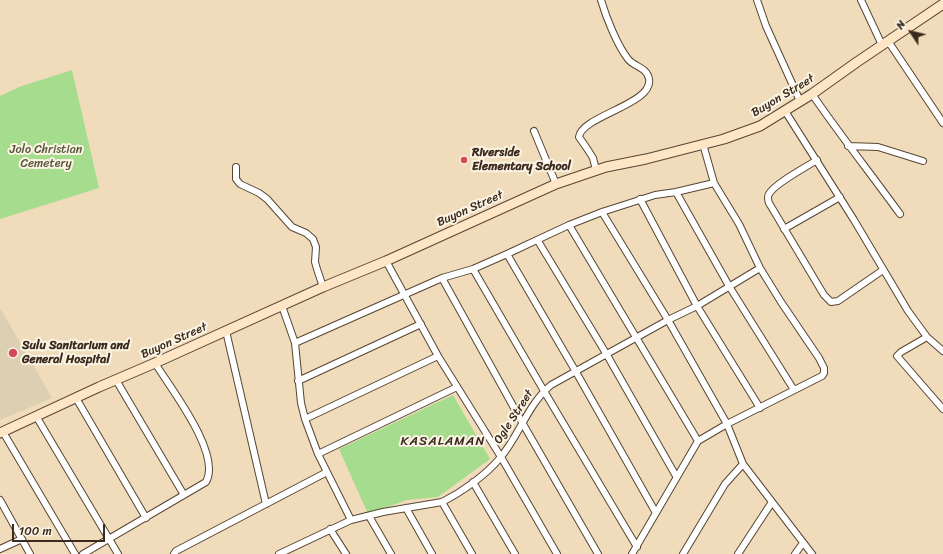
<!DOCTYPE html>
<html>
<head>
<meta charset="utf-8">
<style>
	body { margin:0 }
	#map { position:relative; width:943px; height:554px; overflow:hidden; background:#f0dcba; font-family:Sriracha,sans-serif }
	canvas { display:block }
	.north { position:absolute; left:891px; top:12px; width:40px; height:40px; -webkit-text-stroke:3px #fcf5e5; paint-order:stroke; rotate:305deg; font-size:11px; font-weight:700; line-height:16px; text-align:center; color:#3b2a1e }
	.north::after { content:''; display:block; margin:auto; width:14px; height:18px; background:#3b2a1e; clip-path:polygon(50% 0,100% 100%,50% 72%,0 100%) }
	.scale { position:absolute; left:12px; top:524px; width:93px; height:18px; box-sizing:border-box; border:2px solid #3b2a1e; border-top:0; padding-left:5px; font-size:12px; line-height:14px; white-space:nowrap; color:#3b2a1e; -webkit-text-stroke:3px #fcf5e5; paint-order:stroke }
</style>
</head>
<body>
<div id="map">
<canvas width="943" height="554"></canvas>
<div class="north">N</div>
<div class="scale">100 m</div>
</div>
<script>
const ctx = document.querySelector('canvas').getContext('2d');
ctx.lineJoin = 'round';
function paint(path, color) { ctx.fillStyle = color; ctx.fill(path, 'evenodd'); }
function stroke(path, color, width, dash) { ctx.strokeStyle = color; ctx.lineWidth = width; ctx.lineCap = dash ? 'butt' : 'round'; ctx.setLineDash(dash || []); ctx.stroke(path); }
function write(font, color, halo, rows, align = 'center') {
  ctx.font = font + ' Sriracha,sans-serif'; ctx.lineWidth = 4; ctx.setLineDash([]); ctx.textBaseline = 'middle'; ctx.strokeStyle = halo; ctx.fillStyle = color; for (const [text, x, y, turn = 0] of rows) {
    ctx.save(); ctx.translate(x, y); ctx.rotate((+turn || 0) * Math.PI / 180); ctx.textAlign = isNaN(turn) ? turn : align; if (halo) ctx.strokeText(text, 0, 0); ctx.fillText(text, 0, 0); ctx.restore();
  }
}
paint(new Path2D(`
	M 0,308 L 52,398 L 0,420 Z`), '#ddcfb1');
paint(new Path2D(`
	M 72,70 L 99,188 L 0,219 L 0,96 L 19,87 Z
	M 453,395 L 490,459 L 438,497 L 407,500 L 368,514 L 339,449 Z`), '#a6dc8d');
const minor = new Path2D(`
	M 757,0 L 766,26 L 800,101
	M 861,0 L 882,45
	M 888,41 L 943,123
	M 812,94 C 840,135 871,174 900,214
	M 785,111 L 854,220 L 908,311 L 927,337 L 943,351
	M 534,131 L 556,184
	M 848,146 L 878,147 L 923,161
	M 817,160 C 806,167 774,184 769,194 C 767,197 768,200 769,203 L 824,295 L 831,302 L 838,301 L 883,270
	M 236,167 L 236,179 L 240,184 L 259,193 L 267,199 L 292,227 L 306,233 L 313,239 L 316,247 L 315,262 L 317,269 L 323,287
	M 596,170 L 593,158 L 588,150 L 579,137 C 581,116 654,104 649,79 C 647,67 634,67 628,59 C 617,45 606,17 601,0
	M 676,192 L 729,286 L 794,390
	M 640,199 L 697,306 L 760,408
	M 602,212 L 668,320 L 727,424 L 743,464 L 812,554
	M 569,225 L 698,441
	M 784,229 L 840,197
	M 538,241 L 607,355 L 676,476
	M 507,254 L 576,372 L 656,513
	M 386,261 L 438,356 L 501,457 L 557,554
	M 473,269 L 544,391 L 637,547
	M 442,278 L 523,424 L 598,554
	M 282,306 L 295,343 L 301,403 L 305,419 L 318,454 L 351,520
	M 226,331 L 266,504
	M 927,337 L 901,352 L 897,356 L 943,409
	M 295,343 L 442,278 L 473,269 L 507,254 L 569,225 L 602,212 L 655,195 L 676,192 L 714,183
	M 116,380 L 184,495
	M 298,381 L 421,324
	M 76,398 L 146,518
	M 36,416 L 118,554
	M 305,419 L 438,356
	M 3,432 L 75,554
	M 318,454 L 457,387
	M 473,482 L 515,554
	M 0,500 L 30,554
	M 442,502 L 472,554
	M 406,508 L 432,554
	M 369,516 L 391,554
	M 330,529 L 346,554
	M 0,549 L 22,539
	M 83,554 L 206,482 C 222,454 171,389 155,363
	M 174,554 L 176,551 L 327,472
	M 279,554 L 351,520 L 383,512 L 442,502 C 462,492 486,475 500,458 C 519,436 528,404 551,385 L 668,320 L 697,306 L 760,268
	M 632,554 L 698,441 L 727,424 L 822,376 L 824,373 L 824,368 L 819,358 L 781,302 L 760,268 L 739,224 L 714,183 L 703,144
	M 683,554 L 725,484 L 743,464
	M 738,554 L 772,502
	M 795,554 L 803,543`);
const secondary = new Path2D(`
	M 0,433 L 99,387 L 155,363 L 323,287 L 386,261 L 556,184 L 606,167 L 646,159 L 724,139 L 760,126 L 812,94 L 857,62 L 943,4`);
stroke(minor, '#564535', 8);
stroke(secondary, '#564535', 11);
stroke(minor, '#fff', 6);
stroke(secondary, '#fde5c5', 9);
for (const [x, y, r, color] of [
	[464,160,4,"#d1495b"],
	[13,353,5,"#d1495b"]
]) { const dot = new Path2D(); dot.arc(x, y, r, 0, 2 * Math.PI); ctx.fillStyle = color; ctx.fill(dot); stroke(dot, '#fcf5e5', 1.5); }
write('12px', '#3b2a1e', '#fcf5e5', [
	["Buyon Street",783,96,-31],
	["Buyon Street",470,209,-24],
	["Buyon Street",174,341,-24],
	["Ogle Street",514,417,-57]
]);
write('12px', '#56563a', '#fcf5e5', [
	["Jolo Christian",46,150],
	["Cemetery",46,164]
]);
write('bold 12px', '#3b2a1e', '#fcf5e5', [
	["Riverside",472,153],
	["Elementary School",472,167],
	["Sulu Sanitarium and",22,346],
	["General Hospital",22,360]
], 'left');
ctx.letterSpacing = '1px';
write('13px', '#3b2a1e', '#fcf5e5', [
	["KASALAMAN",443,442]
]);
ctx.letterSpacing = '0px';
</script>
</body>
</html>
